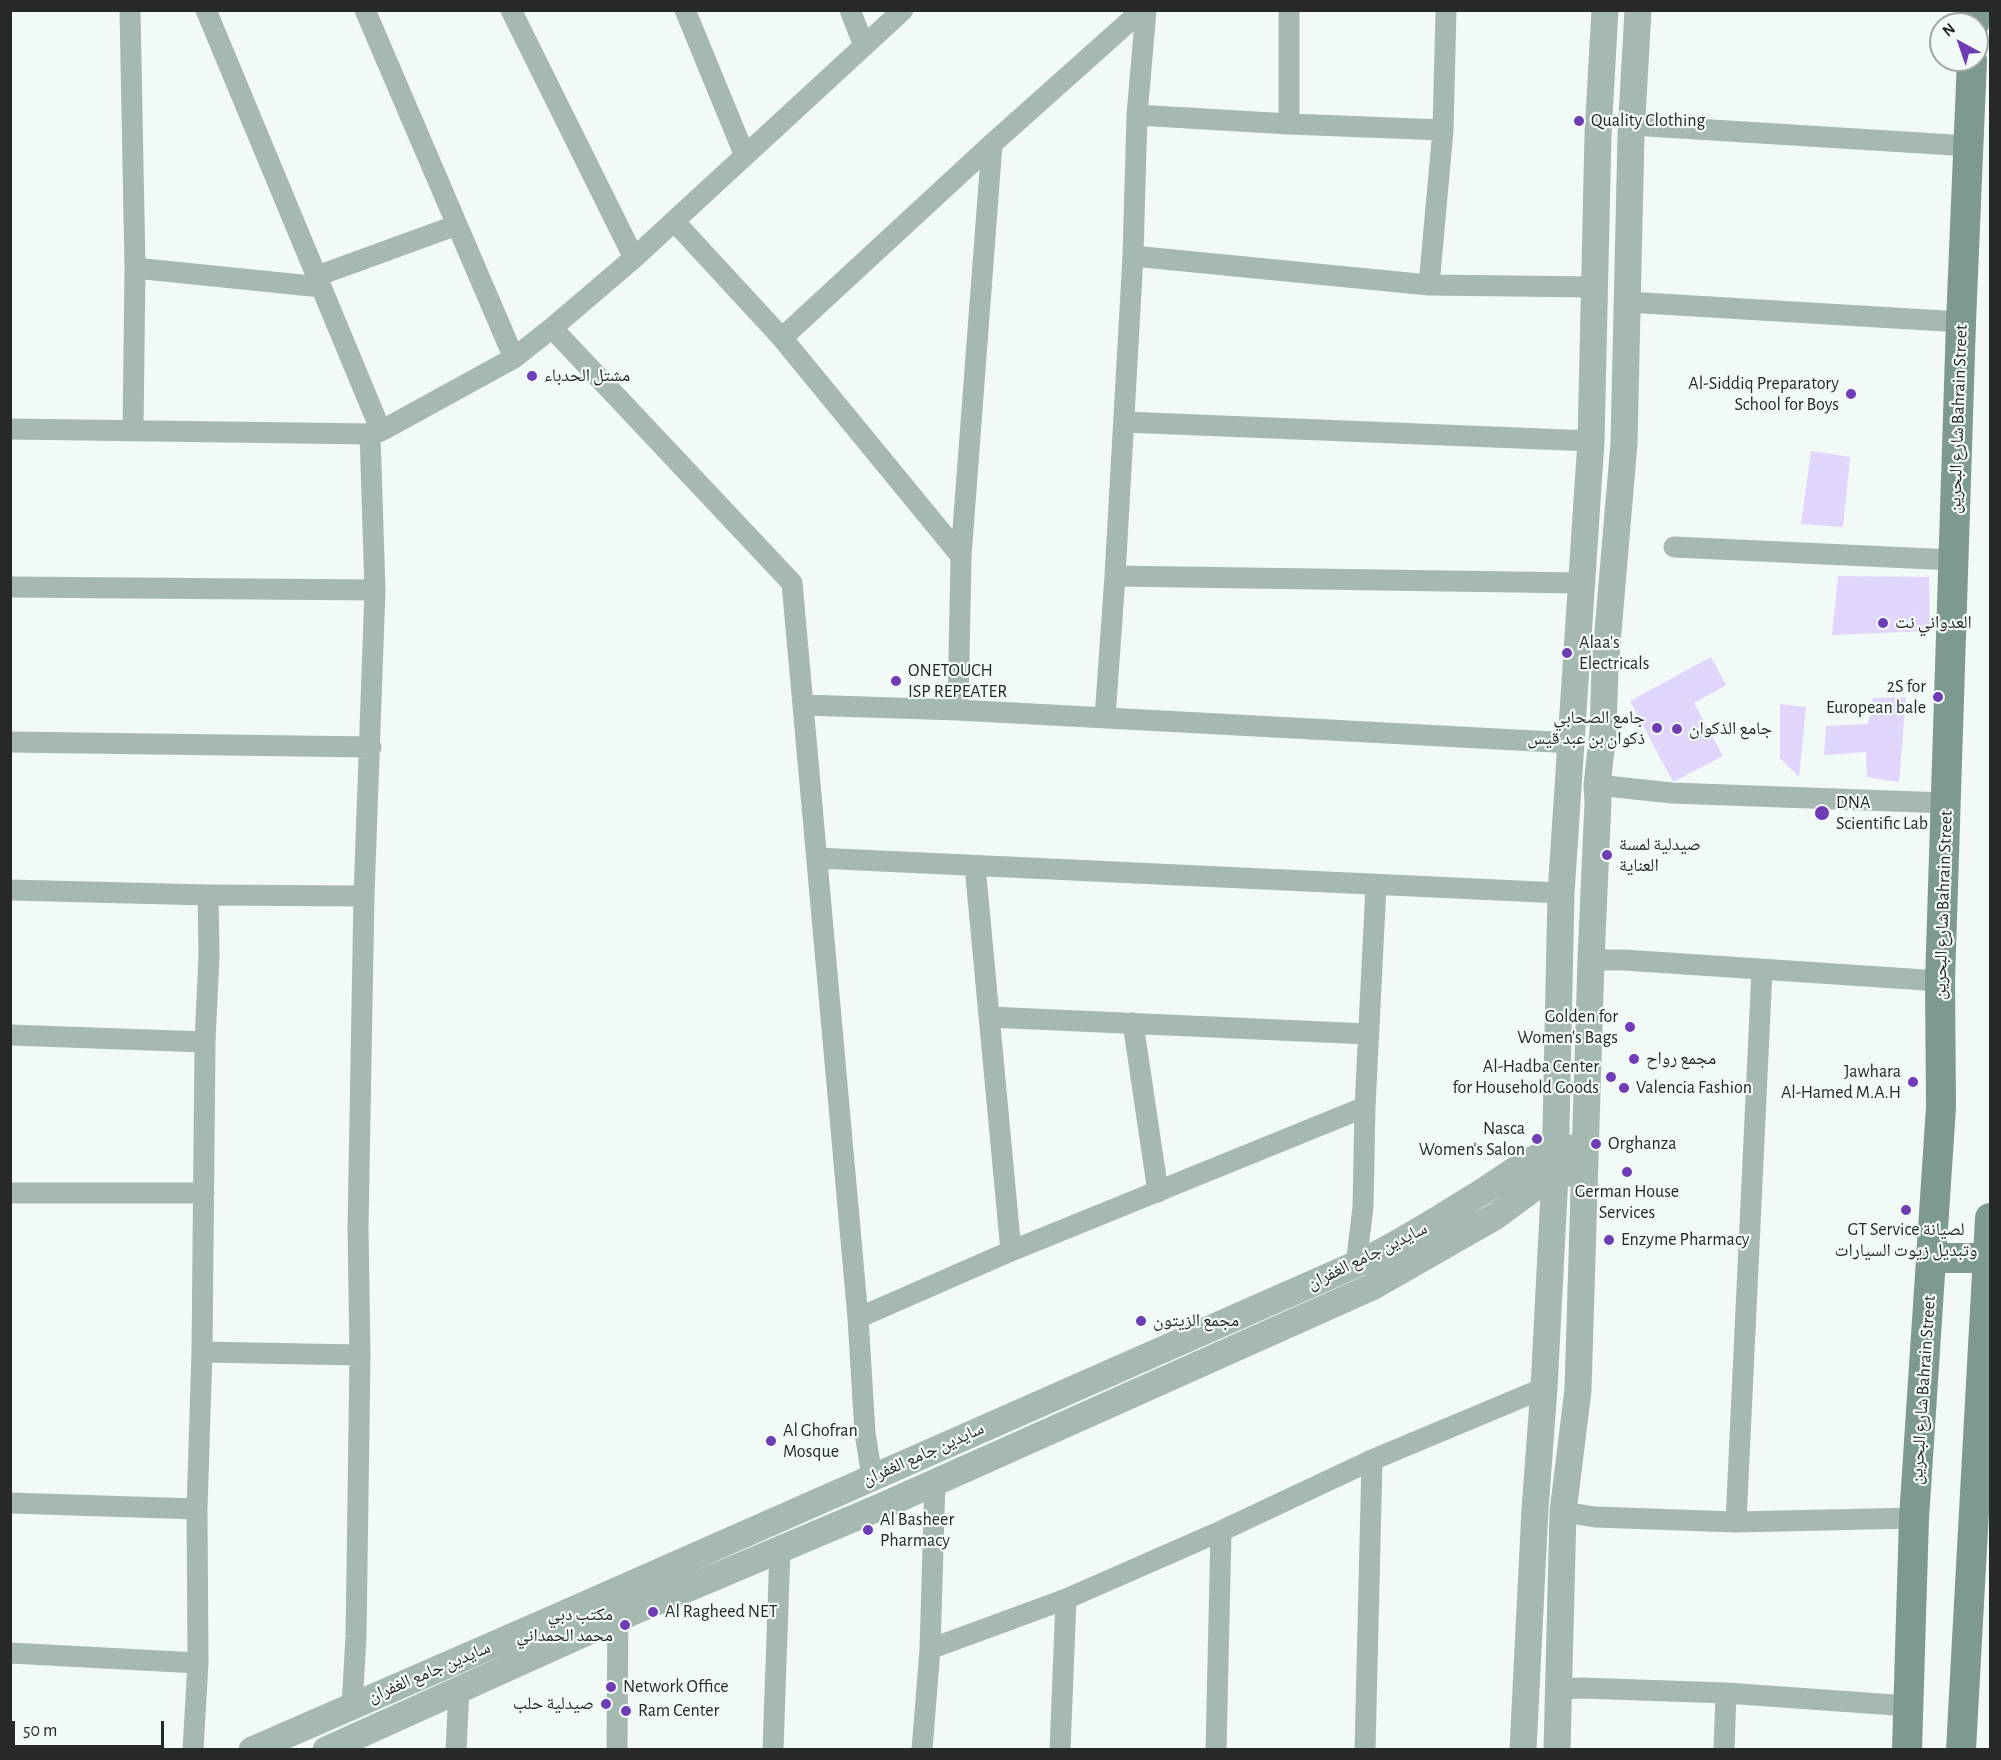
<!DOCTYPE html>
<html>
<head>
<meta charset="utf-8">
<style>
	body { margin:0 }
	#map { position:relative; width:2001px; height:1760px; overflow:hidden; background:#f1faf6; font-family:"Alegreya Sans",sans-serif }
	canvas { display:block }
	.frame { position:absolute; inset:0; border:12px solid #262928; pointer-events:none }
	.north { position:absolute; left:1929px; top:12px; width:60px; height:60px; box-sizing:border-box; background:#f1faf6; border:2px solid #a0a6a4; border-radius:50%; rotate:320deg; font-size:16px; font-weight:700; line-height:24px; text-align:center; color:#262928 }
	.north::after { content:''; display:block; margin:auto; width:21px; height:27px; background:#6e3cb4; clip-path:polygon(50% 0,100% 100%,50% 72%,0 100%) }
	.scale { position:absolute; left:12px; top:1721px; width:152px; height:27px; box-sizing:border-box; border:3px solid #262928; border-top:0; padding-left:8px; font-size:18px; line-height:21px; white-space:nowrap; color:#262928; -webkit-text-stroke:4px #f1faf6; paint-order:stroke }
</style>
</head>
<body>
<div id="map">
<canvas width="2001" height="1760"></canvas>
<div class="frame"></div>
<div class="north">N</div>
<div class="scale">50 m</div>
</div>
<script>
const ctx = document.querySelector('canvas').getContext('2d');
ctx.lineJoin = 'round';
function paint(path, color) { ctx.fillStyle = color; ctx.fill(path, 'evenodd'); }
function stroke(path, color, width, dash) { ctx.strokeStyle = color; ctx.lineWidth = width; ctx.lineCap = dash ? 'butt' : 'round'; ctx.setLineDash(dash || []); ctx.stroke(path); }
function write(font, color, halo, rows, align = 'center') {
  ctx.font = font + ' "Alegreya Sans","Noto Naskh Arabic",sans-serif'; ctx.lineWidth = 4.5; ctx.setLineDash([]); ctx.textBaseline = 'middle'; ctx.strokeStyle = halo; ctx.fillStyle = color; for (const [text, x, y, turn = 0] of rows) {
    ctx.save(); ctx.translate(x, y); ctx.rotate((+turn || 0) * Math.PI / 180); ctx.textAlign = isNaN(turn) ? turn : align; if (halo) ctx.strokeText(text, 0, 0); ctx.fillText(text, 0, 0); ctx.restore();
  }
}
paint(new Path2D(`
	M 1811,451 L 1850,457 L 1843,527 L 1801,524 Z
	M 1838,576 L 1929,577 L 1930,631 L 1832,635 Z
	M 1711,657 L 1726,685 L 1694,703 L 1723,756 L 1673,782 L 1630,701 Z
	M 1906,697 L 1899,782 L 1867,777 L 1866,752 L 1824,755 L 1826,726 L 1868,724 L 1873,698 Z
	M 1780,704 L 1806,707 L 1799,777 L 1780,758 Z`), '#e0d6fb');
stroke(new Path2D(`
	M 130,10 L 135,268 L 133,429
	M 206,10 L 381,431
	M 365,10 L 514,358
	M 511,10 L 634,258
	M 685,10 L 745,156
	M 850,10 L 864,46
	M 1289,10 L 1289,124
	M 1137,115 L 1289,124 L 1443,130
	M 1632,125 L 1969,146
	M 674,221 L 782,338 L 961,556
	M 1133,256 L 1429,285 L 1594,287
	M 135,268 L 321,287
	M 317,276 L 457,225
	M 1429,285 L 1443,130 L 1446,10
	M 1627,302 L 1961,322
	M 552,328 L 792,583 L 858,1318 L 865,1433 L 872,1477
	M 782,338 L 992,144 L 1142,10
	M 1124,422 L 1591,441
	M 10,429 L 370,434 L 381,431 L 514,358 L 552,328 L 634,258 L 903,10
	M 1674,547 L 1953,560
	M 1115,576 L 1580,583
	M 10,587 L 375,590
	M 803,705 L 958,710 L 1572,743
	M 958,710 L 961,556 L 992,144
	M 1105,718 L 1115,576 L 1133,256 L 1137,115 L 1146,10
	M 10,742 L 371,747
	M 1597,785 L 1672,793 L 1946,803
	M 817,858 L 1561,893
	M 975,866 L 1011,1251
	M 10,890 L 208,895 L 364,896
	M 1591,960 L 1624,960 L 1940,981
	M 989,1017 L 1368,1034
	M 1133,1023 L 1158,1192
	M 10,1035 L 205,1042
	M 10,1193 L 204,1193
	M 1356,1265 L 1363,1207 L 1365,1107 L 1376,886
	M 858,1318 L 1011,1251 L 1365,1107
	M 202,1352 L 360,1355
	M 10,1503 L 197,1509
	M 1563,1512 L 1595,1517 L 1736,1522 L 1914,1518
	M 1736,1522 L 1762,970
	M 930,1649 L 1066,1599 L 1221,1531 L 1372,1460 L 1544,1388
	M 10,1653 L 198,1663
	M 1560,1689 L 1582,1688 L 1726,1693 L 1909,1706
	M 352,1706 L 356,1637 L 360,1355 L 358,1227 L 364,896 L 375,590 L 370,434
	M 193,1750 L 198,1663 L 197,1509 L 202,1352 L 205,1042 L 209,956 L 208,895
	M 456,1750 L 459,1689
	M 617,1750 L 618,1606
	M 773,1750 L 780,1549
	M 922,1750 L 930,1649 L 935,1481
	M 1060,1750 L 1066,1599
	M 1216,1750 L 1221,1531
	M 1365,1750 L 1372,1460
	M 1724,1750 L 1726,1693`), '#a6b9b0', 21);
stroke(new Path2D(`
	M 252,1750 L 550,1620 L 1368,1259 C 1406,1240 1442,1217 1479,1194 C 1510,1175 1534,1151 1572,1148
	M 326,1750 L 618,1618 L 878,1508 L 1372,1287 L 1496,1216 L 1542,1182 L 1555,1175 L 1569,1173
	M 1523,1750 L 1535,1509 L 1544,1388 L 1555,1175 L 1561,893 L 1591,441 L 1598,134 L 1605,10
	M 1557,1750 L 1563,1512 L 1578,1390 L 1591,960 L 1598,802 L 1597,785 L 1603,732 L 1605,667 L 1624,443 L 1631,135 L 1638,10`), '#a6b9b0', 27);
stroke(new Path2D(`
	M 1974,24 L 1974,10
	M 1931,1258 L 1988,1258
	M 1907,1750 L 1914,1518 L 1941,1107 L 1940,981 L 1961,322 L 1972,60
	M 1961,1750 L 1990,1218`), '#7e9a8e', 30);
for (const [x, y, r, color] of [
	[1579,121,6,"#6e3cb4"],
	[532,376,6,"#6e3cb4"],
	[1851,394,6,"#6e3cb4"],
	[1883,623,6,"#6e3cb4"],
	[1567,653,6,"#6e3cb4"],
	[896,681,6,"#6e3cb4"],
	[1938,697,6,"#6e3cb4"],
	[1657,728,6,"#6e3cb4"],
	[1677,729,6,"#6e3cb4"],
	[1822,813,8,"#6e3cb4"],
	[1607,855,6,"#6e3cb4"],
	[1630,1027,6,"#6e3cb4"],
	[1634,1059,6,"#6e3cb4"],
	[1611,1077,6,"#6e3cb4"],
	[1913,1082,6,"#6e3cb4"],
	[1624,1088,6,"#6e3cb4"],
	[1537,1139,6,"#6e3cb4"],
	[1596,1144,6,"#6e3cb4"],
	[1627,1172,6,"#6e3cb4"],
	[1906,1210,6,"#6e3cb4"],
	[1609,1240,6,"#6e3cb4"],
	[1141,1321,6,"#6e3cb4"],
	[771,1441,6,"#6e3cb4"],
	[868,1530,6,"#6e3cb4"],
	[653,1612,6,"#6e3cb4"],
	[625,1625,6,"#6e3cb4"],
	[611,1687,6,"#6e3cb4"],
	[606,1704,6,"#6e3cb4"],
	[626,1711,6,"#6e3cb4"]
]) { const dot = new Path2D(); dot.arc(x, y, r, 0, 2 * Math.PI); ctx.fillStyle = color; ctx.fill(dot); stroke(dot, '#f1faf6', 2); }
write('18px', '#262928', '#f1faf6', [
	["Quality Clothing",1591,121],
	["مشتل الحدباء",544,376],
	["Al-Siddiq Preparatory",1839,384,"right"],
	["School for Boys",1839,405,"right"],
	["العدواني نت",1895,623],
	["Alaa's",1579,643],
	["Electricals",1579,664],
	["ONETOUCH",908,671],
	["ISP REPEATER",908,692],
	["2S for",1926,687,"right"],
	["European bale",1926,708,"right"],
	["جامع الصحابي",1645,718,"right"],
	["ذكوان بن عبد قيس",1645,739,"right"],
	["جامع الذكوان",1689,729],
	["DNA",1836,803],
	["Scientific Lab",1836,824],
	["صيدلية لمسة",1619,845],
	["العناية",1619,866],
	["Golden for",1618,1017,"right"],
	["Women's Bags",1618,1038,"right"],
	["مجمع رواح",1646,1059],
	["Al-Hadba Center",1599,1067,"right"],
	["for Household Goods",1599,1088,"right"],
	["Jawhara",1901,1072,"right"],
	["Al-Hamed M.A.H",1901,1093,"right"],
	["Valencia Fashion",1636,1088],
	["Nasca",1525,1129,"right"],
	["Women's Salon",1525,1150,"right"],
	["Orghanza",1608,1144],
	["German House",1627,1192,"center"],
	["Services",1627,1213,"center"],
	["GT Service لصيانة",1906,1230,"center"],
	["وتبديل زيوت السيارات",1906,1251,"center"],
	["Enzyme Pharmacy",1621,1240],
	["مجمع الزيتون",1153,1321],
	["Al Ghofran",783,1431],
	["Mosque",783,1452],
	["Al Basheer",880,1520],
	["Pharmacy",880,1541],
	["Al Ragheed NET",665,1612],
	["مكتب دبي",613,1615,"right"],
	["محمد الحمداني",613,1636,"right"],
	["Network Office",623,1687],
	["صيدلية حلب",594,1704,"right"],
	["Ram Center",638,1711]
], 'left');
write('18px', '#262928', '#f1faf6', [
	["شارع البحرين Bahrain Street",1958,419,-88],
	["شارع البحرين Bahrain Street",1943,905,-88],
	["سايدين جامع الغفران",1367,1256,-26],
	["شارع البحرين Bahrain Street",1923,1390,-86],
	["سايدين جامع الغفران",923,1454,-24],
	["سايدين جامع الغفران",429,1672,-23]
]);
</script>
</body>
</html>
